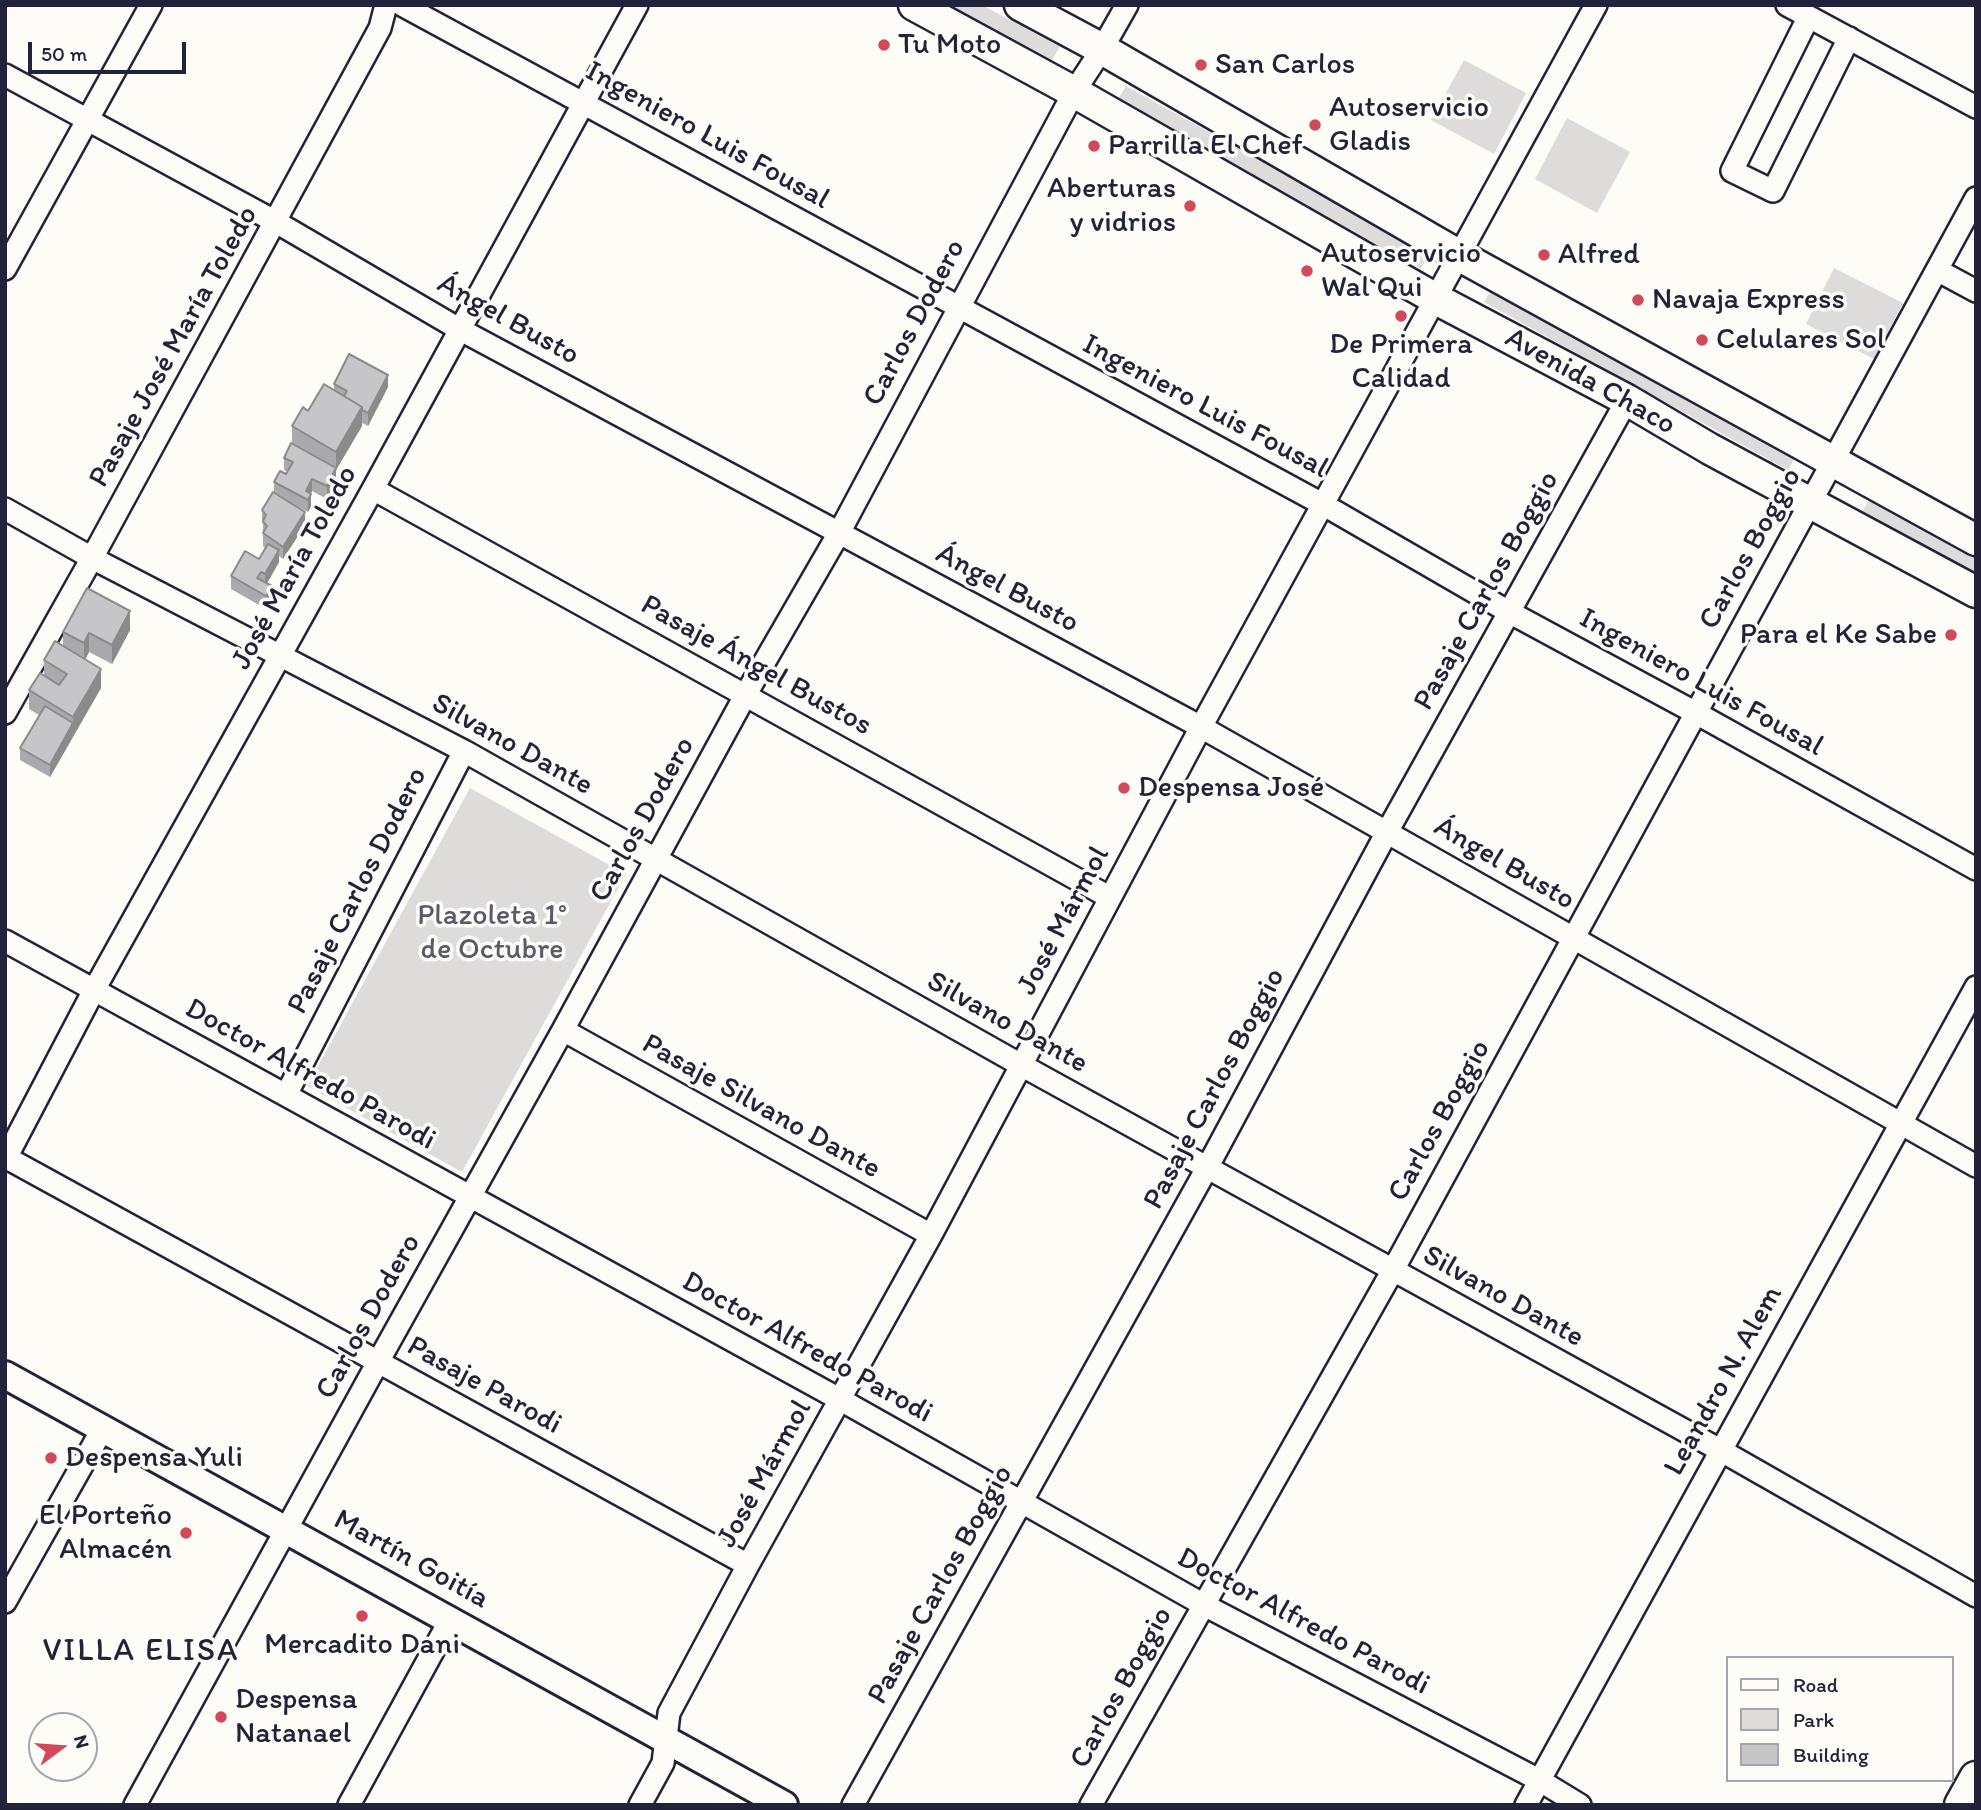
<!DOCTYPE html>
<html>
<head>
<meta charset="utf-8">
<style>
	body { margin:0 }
	#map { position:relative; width:1981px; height:1810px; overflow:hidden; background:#fdfcf7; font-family:Itim,sans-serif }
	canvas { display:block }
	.frame { position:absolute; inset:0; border:7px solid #22223b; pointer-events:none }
	.legend { position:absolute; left:1726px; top:1656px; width:228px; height:126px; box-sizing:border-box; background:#fdfcf7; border:2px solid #a5a5ac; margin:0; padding:9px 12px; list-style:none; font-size:21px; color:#22223b }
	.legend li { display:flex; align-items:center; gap:14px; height:35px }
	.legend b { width:35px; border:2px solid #a5a5ac }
	.north { position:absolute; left:28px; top:1712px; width:70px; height:70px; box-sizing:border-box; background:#fdfcf7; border:2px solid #a5a5ac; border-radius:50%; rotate:74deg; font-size:19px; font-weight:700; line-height:28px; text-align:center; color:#22223b }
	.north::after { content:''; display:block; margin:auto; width:24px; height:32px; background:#d1495b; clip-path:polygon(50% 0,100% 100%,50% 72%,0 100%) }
	.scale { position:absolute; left:28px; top:42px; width:158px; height:32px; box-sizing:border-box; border:4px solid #22223b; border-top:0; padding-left:9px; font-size:21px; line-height:24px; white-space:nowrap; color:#22223b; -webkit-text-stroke:5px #fdfcf7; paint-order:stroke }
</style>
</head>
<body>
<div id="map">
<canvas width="1981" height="1810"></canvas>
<div class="frame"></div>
<ul class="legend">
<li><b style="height:9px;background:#fdfcf7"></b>Road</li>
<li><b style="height:19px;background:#dddcdb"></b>Park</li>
<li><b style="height:19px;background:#c6c6c8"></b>Building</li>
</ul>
<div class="north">N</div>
<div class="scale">50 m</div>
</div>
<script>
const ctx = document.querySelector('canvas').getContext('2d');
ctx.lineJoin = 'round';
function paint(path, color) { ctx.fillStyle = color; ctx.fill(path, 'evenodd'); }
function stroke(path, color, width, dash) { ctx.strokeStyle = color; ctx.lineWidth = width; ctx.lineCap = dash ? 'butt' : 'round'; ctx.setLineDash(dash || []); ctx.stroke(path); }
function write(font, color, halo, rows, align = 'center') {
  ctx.font = font + ' Itim,sans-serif'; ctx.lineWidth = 7; ctx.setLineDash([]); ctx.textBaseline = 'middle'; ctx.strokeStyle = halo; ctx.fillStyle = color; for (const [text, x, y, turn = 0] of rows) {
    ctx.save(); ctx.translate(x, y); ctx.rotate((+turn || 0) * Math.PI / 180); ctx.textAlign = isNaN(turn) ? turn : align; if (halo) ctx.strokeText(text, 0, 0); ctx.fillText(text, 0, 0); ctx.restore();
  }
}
paint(new Path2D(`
	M 939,5 L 982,5 L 1060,47 L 1049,65 Z
	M 1464,60 L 1526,93 L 1494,154 L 1431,120 Z
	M 1126,86 L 1429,254 L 1421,269 L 1117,101 Z
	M 1567,118 L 1630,152 L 1597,213 L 1535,179 Z
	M 1834,268 L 1903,303 L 1874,359 L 1806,324 Z
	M 1493,287 L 1797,454 L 1788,470 L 1484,302 Z
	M 1872,495 L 1976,551 L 1976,574 L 1862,512 Z
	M 470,788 L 626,874 L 462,1172 L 307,1086 Z`), '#dddcdb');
const minor = new Path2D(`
	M 402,5 L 1324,505 L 1509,612 L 1696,713 L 1976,869
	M 1787,5 L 1976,107
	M 1808,18 L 1732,171 L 1773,191 L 1849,38
	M 5,75 L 276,222 L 459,329 L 1201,727 L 1976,1166
	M 5,269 L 151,5
	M 1937,270 L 1976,291
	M 373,489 L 1109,897
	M 5,509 L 92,558 L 464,751 L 1021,1065 L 1720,1450 L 1976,1596
	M 5,713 L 92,558 L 380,28 L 386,5
	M 5,941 L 841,1400 L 1204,1605 L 1539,1780 L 1580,1805
	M 563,1030 L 931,1235
	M 286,1095 L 464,751
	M 7,1158 L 748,1565
	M 5,1160 L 94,990 L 373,489 L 637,5
	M 5,1602 L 103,1428
	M 135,1805 L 378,1362 L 563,1030 L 746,694 L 839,533 L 1074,92 L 1102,49 L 1127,5
	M 349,1805 L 450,1620
	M 640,1805 L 663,1763 L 669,1713 L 748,1565 L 931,1235 L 1201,727 L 1596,5
	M 853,1805 L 1207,1168 L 1387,832 L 1627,400
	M 1091,1805 L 1393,1270 L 1976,198
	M 1526,1805 L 1976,987`);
const tertiary = new Path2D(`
	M 5,1375 L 784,1805`);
const secondary = new Path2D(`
	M 914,5 L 1074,92 L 1436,299 L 1627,400 L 1710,449 L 1976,592
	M 1020,5 L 1102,49 L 1460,256 L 1976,540`);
const primary = new Path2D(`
	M 1961,1805 L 1976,1778`);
stroke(minor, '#22223b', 26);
stroke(tertiary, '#22223b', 32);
stroke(secondary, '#22223b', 35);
stroke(primary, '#22223b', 37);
stroke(minor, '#fdfcf7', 21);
stroke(tertiary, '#fdfcf7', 26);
stroke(secondary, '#fdfcf7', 30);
stroke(primary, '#fdfcf7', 32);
paint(new Path2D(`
	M 334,384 L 388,387 L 368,426 L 362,423 L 362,426 L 336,470 L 336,481 L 327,499 L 312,491 L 311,494 L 311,506 L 308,512 L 287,501 L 305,525 L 283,559 L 279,556 L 279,562 L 267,583 L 272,598 L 266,609 L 231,589 L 231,576 L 259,559 L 265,548 L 263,546 L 263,524 L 262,523 L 262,510 L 274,493 L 274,482 L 286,474 L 288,472 L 284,470 L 284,458 L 292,444 L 292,426 L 334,390 Z
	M 130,630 L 112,664 L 89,652 L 85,659 L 101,688 L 50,777 L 20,760 L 20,748 L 39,715 L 29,709 L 29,690 L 44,675 L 44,660 L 63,646 L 63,632 Z`), '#aaaaac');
paint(new Path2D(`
	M 388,375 L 388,387 L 368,426 L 368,413 Z
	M 362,407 L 362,426 L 336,470 L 336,481 L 327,499 L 327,486 L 336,469 L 336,452 Z
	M 312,479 L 312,491 L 308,500 L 306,491 Z
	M 311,494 L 311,506 L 308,512 L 308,500 Z
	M 305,512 L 305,525 L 283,559 L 283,547 Z
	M 279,550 L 279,562 L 265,587 L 265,574 Z
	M 272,586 L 272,598 L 266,609 L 266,596 Z
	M 130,611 L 130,630 L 112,664 L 112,645 Z
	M 89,633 L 89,652 L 84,662 L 84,643 Z
	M 101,669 L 101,688 L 50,777 L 50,765 L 73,723 L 73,717 Z`), '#8b8b8c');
const building = new Path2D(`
	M 349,354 L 388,375 L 368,413 L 362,410 L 362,407 L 344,396 L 347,391 L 334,384 Z
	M 324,384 L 362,407 L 336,452 L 292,426 L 303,407 L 308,411 Z
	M 291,443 L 336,468 L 327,486 L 312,479 L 306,491 L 311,494 L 308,500 L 274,482 L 280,471 L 286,474 L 293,462 L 284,458 Z
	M 273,492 L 305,512 L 283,547 L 263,533 L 267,526 L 263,521 L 266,515 L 262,510 Z
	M 268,544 L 279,550 L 265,574 L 261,572 L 257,578 L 272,586 L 266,596 L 231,576 L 245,551 L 259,559 Z
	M 87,588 L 130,611 L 112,645 L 89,633 L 84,643 L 63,632 Z
	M 55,641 L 101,669 L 73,717 L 29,690 L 40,673 L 59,685 L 67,674 L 44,660 Z
	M 45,706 L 73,723 L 50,765 L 20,748 Z`);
paint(building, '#c6c6c8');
stroke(building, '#8b8b8c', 2);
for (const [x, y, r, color] of [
	[884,45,7,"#d1495b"],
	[1201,65,7,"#d1495b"],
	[1315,125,7,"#d1495b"],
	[1094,146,7,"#d1495b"],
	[1190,206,7,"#d1495b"],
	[1544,255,7,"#d1495b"],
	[1307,271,7,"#d1495b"],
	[1638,300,7,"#d1495b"],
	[1401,316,7,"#d1495b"],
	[1702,340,7,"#d1495b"],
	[1951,635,7,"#d1495b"],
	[1124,788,7,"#d1495b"],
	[51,1458,7,"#d1495b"],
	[186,1533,7,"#d1495b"],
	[362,1616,7,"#d1495b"],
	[221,1717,7,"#d1495b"]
]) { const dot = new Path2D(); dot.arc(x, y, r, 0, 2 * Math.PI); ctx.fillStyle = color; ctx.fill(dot); stroke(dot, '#fdfcf7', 2.5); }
write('30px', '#22223b', '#fdfcf7', [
	["Tu Moto",898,45],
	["San Carlos",1215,65],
	["Autoservicio",1329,108],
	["Gladis",1329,142],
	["Parrilla El Chef",1108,146],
	["Aberturas",1176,189,"right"],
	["y vidrios",1176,223,"right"],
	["Autoservicio",1321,254],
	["Wal Qui",1321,288],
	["Alfred",1558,255],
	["Navaja Express",1652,300],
	["Celulares Sol",1716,340],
	["De Primera",1401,345,"center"],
	["Calidad",1401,379,"center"],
	["Para el Ke Sabe",1937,635,"right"],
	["Despensa José",1138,788],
	["Despensa Yuli",65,1458],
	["El Porteño",172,1516,"right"],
	["Almacén",172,1550,"right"],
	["Mercadito Dani",362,1645,"center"],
	["Despensa",235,1700],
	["Natanael",235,1734]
], 'left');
write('30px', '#22223b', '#fdfcf7', [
	["Ingeniero Luis Fousal",707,136,29],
	["Ángel Busto",508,320,29],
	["Carlos Dodero",915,323,-62],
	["Pasaje José María Toledo",174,347,-61],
	["Avenida Chaco",1590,382,29],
	["Ingeniero Luis Fousal",1205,407,28],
	["Carlos Boggio",1751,549,-61],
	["José María Toledo",295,568,-61],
	["Ángel Busto",1007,589,28],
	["Pasaje Carlos Boggio",1487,591,-61],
	["Pasaje Ángel Bustos",756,666,29],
	["Ingeniero Luis Fousal",1701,683,29],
	["Silvano Dante",512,745,29],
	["Carlos Dodero",643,820,-61],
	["Ángel Busto",1504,864,30],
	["Pasaje Carlos Dodero",358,891,-63],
	["José Mármol",1064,921,-62],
	["Silvano Dante",1007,1023,29],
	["Doctor Alfredo Parodi",310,1075,29],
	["Pasaje Carlos Boggio",1215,1089,-62],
	["Pasaje Silvano Dante",761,1107,29],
	["Carlos Boggio",1440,1121,-61],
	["Silvano Dante",1503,1297,29],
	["Carlos Dodero",369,1317,-61],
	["Doctor Alfredo Parodi",807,1348,29],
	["Leandro N. Alem",1724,1381,-61],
	["Pasaje Parodi",484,1386,29],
	["José Mármol",765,1474,-61],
	["Martín Goitía",411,1560,29],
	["Pasaje Carlos Boggio",941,1585,-61],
	["Doctor Alfredo Parodi",1303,1622,28],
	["Carlos Boggio",1122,1688,-61]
]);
write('30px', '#5a5a6b', '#fdfcf7', [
	["Plazoleta 1°",492,916],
	["de Octubre",492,950]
]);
ctx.letterSpacing = '2px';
write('32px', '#22223b', '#fdfcf7', [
	["VILLA ELISA",141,1652]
]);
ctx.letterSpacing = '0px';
</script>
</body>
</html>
